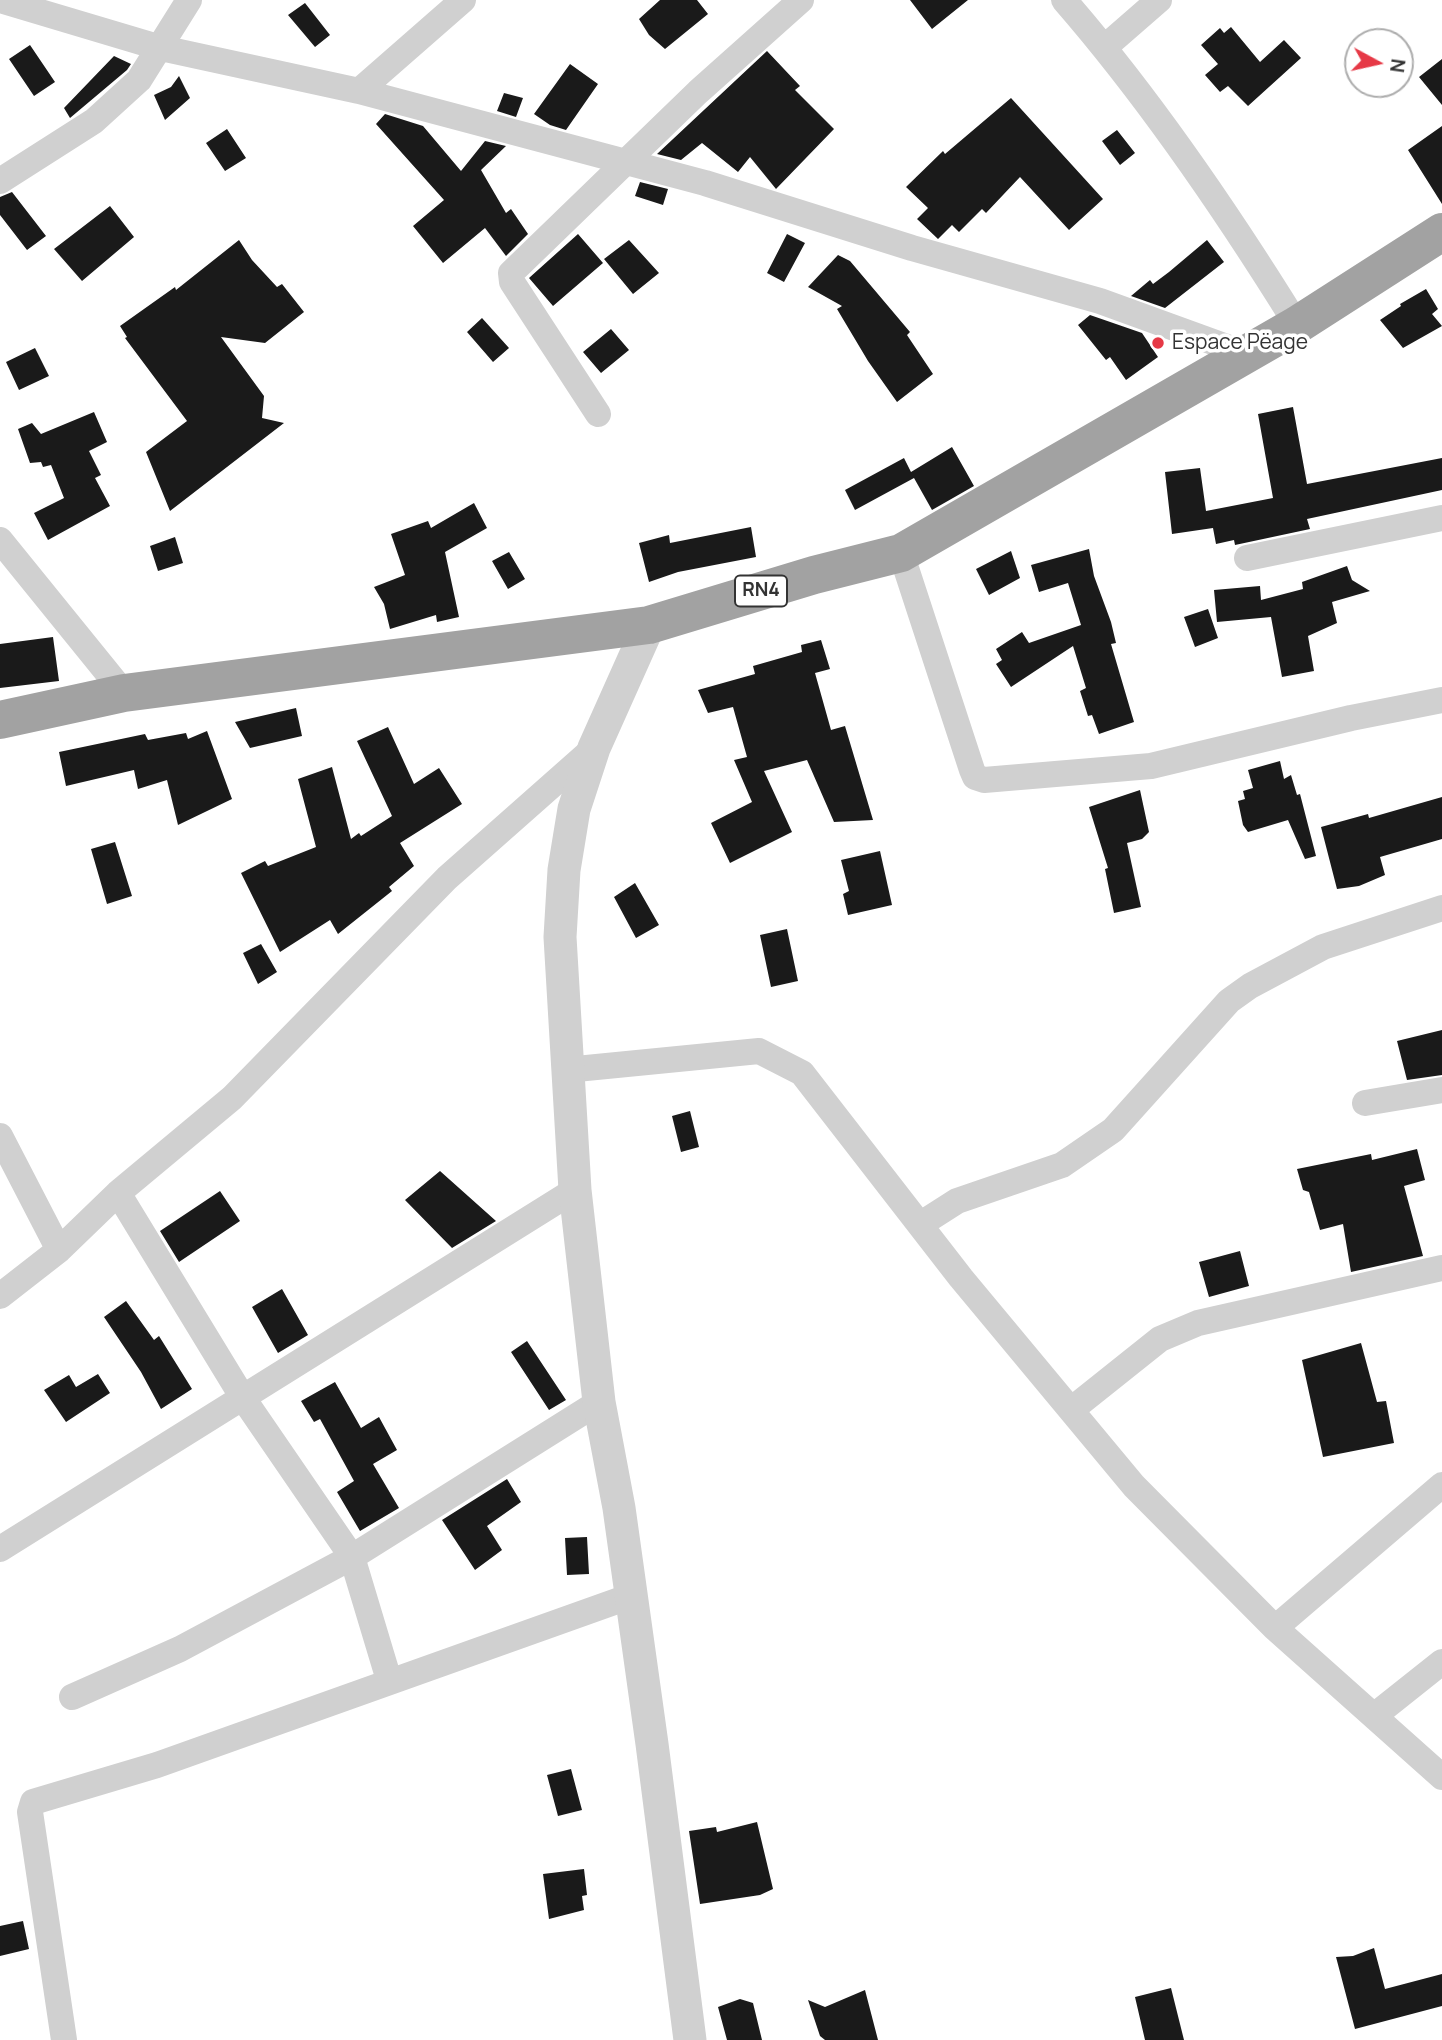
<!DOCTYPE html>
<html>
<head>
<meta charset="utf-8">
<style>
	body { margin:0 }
	#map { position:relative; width:1442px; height:2040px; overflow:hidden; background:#fff; font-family:Manrope,sans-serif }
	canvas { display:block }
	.north { position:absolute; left:1344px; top:28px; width:70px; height:70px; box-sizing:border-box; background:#fff; border:2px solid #adadad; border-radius:50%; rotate:98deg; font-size:19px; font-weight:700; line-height:28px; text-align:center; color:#333 }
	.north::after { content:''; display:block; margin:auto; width:24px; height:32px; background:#e63946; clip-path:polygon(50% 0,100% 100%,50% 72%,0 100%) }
</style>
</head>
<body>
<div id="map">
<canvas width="1442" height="2040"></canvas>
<div class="north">N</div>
</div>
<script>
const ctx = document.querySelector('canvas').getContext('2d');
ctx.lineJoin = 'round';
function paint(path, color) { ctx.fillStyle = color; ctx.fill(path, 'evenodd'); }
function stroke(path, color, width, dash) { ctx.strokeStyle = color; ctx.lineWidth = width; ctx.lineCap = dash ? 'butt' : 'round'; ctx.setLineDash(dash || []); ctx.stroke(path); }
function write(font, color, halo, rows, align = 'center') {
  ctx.font = font + ' Manrope,sans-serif'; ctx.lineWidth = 7; ctx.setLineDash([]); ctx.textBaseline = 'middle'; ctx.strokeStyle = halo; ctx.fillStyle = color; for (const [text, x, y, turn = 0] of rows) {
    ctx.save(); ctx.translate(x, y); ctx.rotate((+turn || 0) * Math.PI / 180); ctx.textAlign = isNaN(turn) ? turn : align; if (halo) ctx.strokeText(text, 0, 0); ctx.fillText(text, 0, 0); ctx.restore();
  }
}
paint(new Path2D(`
	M 660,0 L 697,0 L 708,14 L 665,49 L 649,35 L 639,19 Z
	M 910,0 L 968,0 L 932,29 Z
	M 305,3 L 330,35 L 315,47 L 288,15 Z
	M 1231,27 L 1260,62 L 1284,40 L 1301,58 L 1248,106 L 1228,86 L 1220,92 L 1205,75 L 1218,64 L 1201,45 L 1220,28 L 1224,33 Z
	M 30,45 L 55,82 L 34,96 L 9,59 Z
	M 767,51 L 800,86 L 795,90 L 834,129 L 776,189 L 750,157 L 738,172 L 702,143 L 681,160 L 657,154 Z
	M 114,56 L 131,64 L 127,70 L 70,118 L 64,108 Z
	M 1442,59 L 1442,105 L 1419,77 Z
	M 570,64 L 598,84 L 566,130 L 550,125 L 534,114 Z
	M 179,76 L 190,98 L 165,120 L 154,95 L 171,87 Z
	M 504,93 L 523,98 L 516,117 L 497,111 Z
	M 1011,98 L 1103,199 L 1069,230 L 1020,177 L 986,213 L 982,209 L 959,232 L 952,225 L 938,239 L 917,219 L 928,208 L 906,187 L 943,151 L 945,154 Z
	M 385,114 L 423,126 L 461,171 L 485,141 L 506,146 L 481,170 L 506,213 L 511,209 L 528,234 L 506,256 L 485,228 L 443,263 L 413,226 L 444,200 L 376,124 Z
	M 1442,126 L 1442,204 L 1408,150 Z
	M 227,129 L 246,158 L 225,171 L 206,143 Z
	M 1117,130 L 1135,153 L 1120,165 L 1102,141 Z
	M 640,182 L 668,189 L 663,205 L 635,196 Z
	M 12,192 L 46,236 L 27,250 L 0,215 L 0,197 Z
	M 110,206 L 134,237 L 82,281 L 54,249 Z
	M 578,234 L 603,263 L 553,306 L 529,278 Z
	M 787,234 L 805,243 L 784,282 L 767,273 Z
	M 239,240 L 252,260 L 277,287 L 282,284 L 304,312 L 265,343 L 221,337 L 264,396 L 262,418 L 284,423 L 170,511 L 146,452 L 187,421 L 125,338 L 127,337 L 120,326 L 175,287 L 176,290 Z
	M 629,240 L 659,273 L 633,294 L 604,259 Z
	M 1207,240 L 1224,262 L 1165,308 L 1131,296 L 1150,280 L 1153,284 L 1169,272 Z
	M 838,255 L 850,261 L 910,332 L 907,335 L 933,374 L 897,402 L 868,361 L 837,309 L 842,306 L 808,287 Z
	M 1426,289 L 1438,309 L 1432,314 L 1442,326 L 1403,348 L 1380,320 L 1401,306 L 1400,304 Z
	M 1090,315 L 1142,333 L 1158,357 L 1126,380 L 1110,357 L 1106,360 L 1078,325 Z
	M 482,318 L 509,348 L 493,362 L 467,332 Z
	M 611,329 L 629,350 L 601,373 L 583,352 Z
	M 35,348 L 49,376 L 19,390 L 6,362 Z
	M 1293,407 L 1307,484 L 1442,458 L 1442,490 L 1307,519 L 1310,529 L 1235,545 L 1234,540 L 1216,544 L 1213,528 L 1172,534 L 1165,472 L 1200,468 L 1206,511 L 1273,498 L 1258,414 Z
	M 94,412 L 107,442 L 89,451 L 101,475 L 95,478 L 110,506 L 48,540 L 34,513 L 64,498 L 51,465 L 43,467 L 41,462 L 30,463 L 18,429 L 32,423 L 41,434 Z
	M 952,447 L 974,486 L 932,510 L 914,478 L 855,510 L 845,490 L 904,458 L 911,472 Z
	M 474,503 L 487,528 L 445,552 L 459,617 L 437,622 L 436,615 L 390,629 L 384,604 L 374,587 L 405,575 L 391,534 L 428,521 L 431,528 Z
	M 751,527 L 756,557 L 678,572 L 649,582 L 639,543 L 669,535 L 670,543 Z
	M 175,537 L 183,563 L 158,571 L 150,546 Z
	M 1089,549 L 1094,576 L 1111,622 L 1116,643 L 1111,644 L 1134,722 L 1099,734 L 1092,715 L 1088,716 L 1080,691 L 1086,688 L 1073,646 L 1011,687 L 996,664 L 1002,660 L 996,649 L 1022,632 L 1029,643 L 1081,625 L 1068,583 L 1039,592 L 1031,565 Z
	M 1011,551 L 1020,578 L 989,595 L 976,569 Z
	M 509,552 L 525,579 L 508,589 L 492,561 Z
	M 1347,566 L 1352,580 L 1370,591 L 1332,602 L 1337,623 L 1308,636 L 1314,671 L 1282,677 L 1271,617 L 1217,622 L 1214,590 L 1260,586 L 1261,600 L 1303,589 L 1302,582 Z
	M 1208,609 L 1218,638 L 1195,647 L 1184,617 Z
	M 53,637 L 59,681 L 0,688 L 0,644 Z
	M 821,640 L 830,669 L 815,673 L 831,730 L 845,726 L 873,820 L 834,822 L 807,760 L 764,771 L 792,832 L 730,863 L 711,823 L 752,802 L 734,760 L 747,757 L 733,707 L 708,713 L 698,690 L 755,674 L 753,666 L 802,652 L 801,645 Z
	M 296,708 L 302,736 L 250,748 L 235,722 Z
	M 388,727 L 414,784 L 439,768 L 462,804 L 400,843 L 414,866 L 389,887 L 392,891 L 338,934 L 330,920 L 280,952 L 241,873 L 265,861 L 268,866 L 316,847 L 298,779 L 332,767 L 351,839 L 359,833 L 361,836 L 392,816 L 357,741 Z
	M 207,731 L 232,799 L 178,825 L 167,780 L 138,789 L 134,770 L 66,786 L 59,752 L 145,734 L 148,740 L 186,733 L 188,739 Z
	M 1280,761 L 1284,779 L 1291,775 L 1297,795 L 1300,794 L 1316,856 L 1305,859 L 1288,820 L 1248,832 L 1243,825 L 1238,801 L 1245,799 L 1243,791 L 1253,788 L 1248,770 Z
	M 1140,790 L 1149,832 L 1142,839 L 1127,843 L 1141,907 L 1114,913 L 1105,869 L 1108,868 L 1089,807 Z
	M 1442,797 L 1442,839 L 1380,857 L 1385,875 L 1359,886 L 1337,889 L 1321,827 L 1368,814 L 1369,818 Z
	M 115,842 L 132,896 L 107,904 L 91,849 Z
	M 880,851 L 892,905 L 848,915 L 843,894 L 849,891 L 841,860 Z
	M 635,883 L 659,925 L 636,938 L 614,897 Z
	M 787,929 L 798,981 L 771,987 L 760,935 Z
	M 261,944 L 277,972 L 258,984 L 243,953 Z
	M 1442,1030 L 1442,1075 L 1407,1080 L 1397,1041 Z
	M 690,1111 L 699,1147 L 681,1152 L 672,1116 Z
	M 1417,1149 L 1425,1180 L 1404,1186 L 1423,1256 L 1351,1272 L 1343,1224 L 1320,1230 L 1309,1192 L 1303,1190 L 1297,1169 L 1371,1154 L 1372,1160 Z
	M 440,1171 L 496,1221 L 452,1248 L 405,1200 Z
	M 220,1191 L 240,1221 L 179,1262 L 160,1231 Z
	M 1240,1251 L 1249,1286 L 1209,1297 L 1199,1262 Z
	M 282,1289 L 308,1335 L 278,1353 L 252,1307 Z
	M 126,1301 L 154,1340 L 159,1336 L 192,1389 L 161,1409 L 141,1372 L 104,1317 Z
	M 527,1341 L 566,1400 L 549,1410 L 511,1352 Z
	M 1361,1343 L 1377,1402 L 1386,1401 L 1394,1443 L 1323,1457 L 1302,1360 Z
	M 98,1374 L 110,1393 L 66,1422 L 44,1390 L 69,1375 L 76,1387 Z
	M 335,1382 L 361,1428 L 379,1417 L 397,1450 L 373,1464 L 399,1508 L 360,1531 L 337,1492 L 354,1481 L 320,1419 L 314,1422 L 301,1401 Z
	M 507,1479 L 521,1502 L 487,1526 L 502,1550 L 475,1570 L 442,1520 Z
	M 587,1537 L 589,1574 L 567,1575 L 565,1538 Z
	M 571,1769 L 582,1810 L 558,1816 L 547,1775 Z
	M 757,1822 L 773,1889 L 760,1895 L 700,1904 L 689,1831 L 716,1827 L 717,1832 Z
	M 584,1869 L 587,1895 L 582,1896 L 584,1910 L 549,1919 L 543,1874 Z
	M 23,1921 L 29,1949 L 0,1956 L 0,1926 Z
	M 1374,1948 L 1385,1989 L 1442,1974 L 1442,2006 L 1355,2029 L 1336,1957 L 1353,1956 Z
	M 1171,1988 L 1184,2040 L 1145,2040 L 1135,1997 Z
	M 865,1990 L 878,2040 L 825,2040 L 820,2036 L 808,2000 L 825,2007 Z
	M 740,1999 L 753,2003 L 762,2040 L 727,2040 L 718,2007 Z`), '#1a1a1a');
stroke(new Path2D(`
	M 0,0 L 161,48 L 359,91 L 705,183 L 912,248 L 1100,301 L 1246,354
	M 1064,0 C 1151,100 1227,212 1297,325
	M 1105,47 L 1159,0
	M 359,91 L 463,0
	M 0,181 L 94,121 L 139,80 L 189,0
	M 598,414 L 512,282 L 511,273 L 698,92 L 801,0
	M 0,540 L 124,693
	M 901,553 L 972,770 L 975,777 L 984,780 L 1151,766 L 1351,718 L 1442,700
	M 1247,558 L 1442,518
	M 566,1070 L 759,1051 L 802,1073 L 961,1278 L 1134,1486 L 1275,1628 L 1442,1777
	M 1365,1103 L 1442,1090
	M 0,1136 L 59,1250
	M 118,1193 L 243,1398 L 352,1557 L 389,1680
	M 921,1224 L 957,1201 L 1062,1165 L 1113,1130 L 1229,1001 L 1250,986 L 1323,947 L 1442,908
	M 0,1296 L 59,1250 L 118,1193 L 232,1098 L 447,878 L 594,748
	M 1071,1410 L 1160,1339 L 1198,1323 L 1442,1268
	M 0,1549 L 575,1190
	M 1275,1628 L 1442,1485
	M 72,1697 L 180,1649 L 352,1557 L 599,1402
	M 1374,1716 L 1442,1662
	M 64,2040 L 30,1812 L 33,1802 L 157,1765 L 631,1596`), '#d0d0d0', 26);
stroke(new Path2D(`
	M 649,625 L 594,748 L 574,809 L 564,870 L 560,937 L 575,1190 L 599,1402 L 619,1508 L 652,1744 L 690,2040`), '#d0d0d0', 33);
stroke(new Path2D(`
	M 0,720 L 124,693 L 649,625 L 814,575 L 901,553 L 1297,325 L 1442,232`), '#a2a2a2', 38);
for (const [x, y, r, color] of [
	[1158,343,7,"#e63946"]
]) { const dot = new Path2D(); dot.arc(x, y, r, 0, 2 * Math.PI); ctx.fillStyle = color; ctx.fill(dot); stroke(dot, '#fff', 2.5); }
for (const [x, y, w] of [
	[761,591,52]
]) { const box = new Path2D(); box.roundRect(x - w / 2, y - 15.5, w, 31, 5); ctx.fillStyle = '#fff'; ctx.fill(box); stroke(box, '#333', 2); }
write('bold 19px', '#333', null, [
	["RN4",761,591]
]);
write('21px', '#333', '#fff', [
	["Espace Pëage",1172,343]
], 'left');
</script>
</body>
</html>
